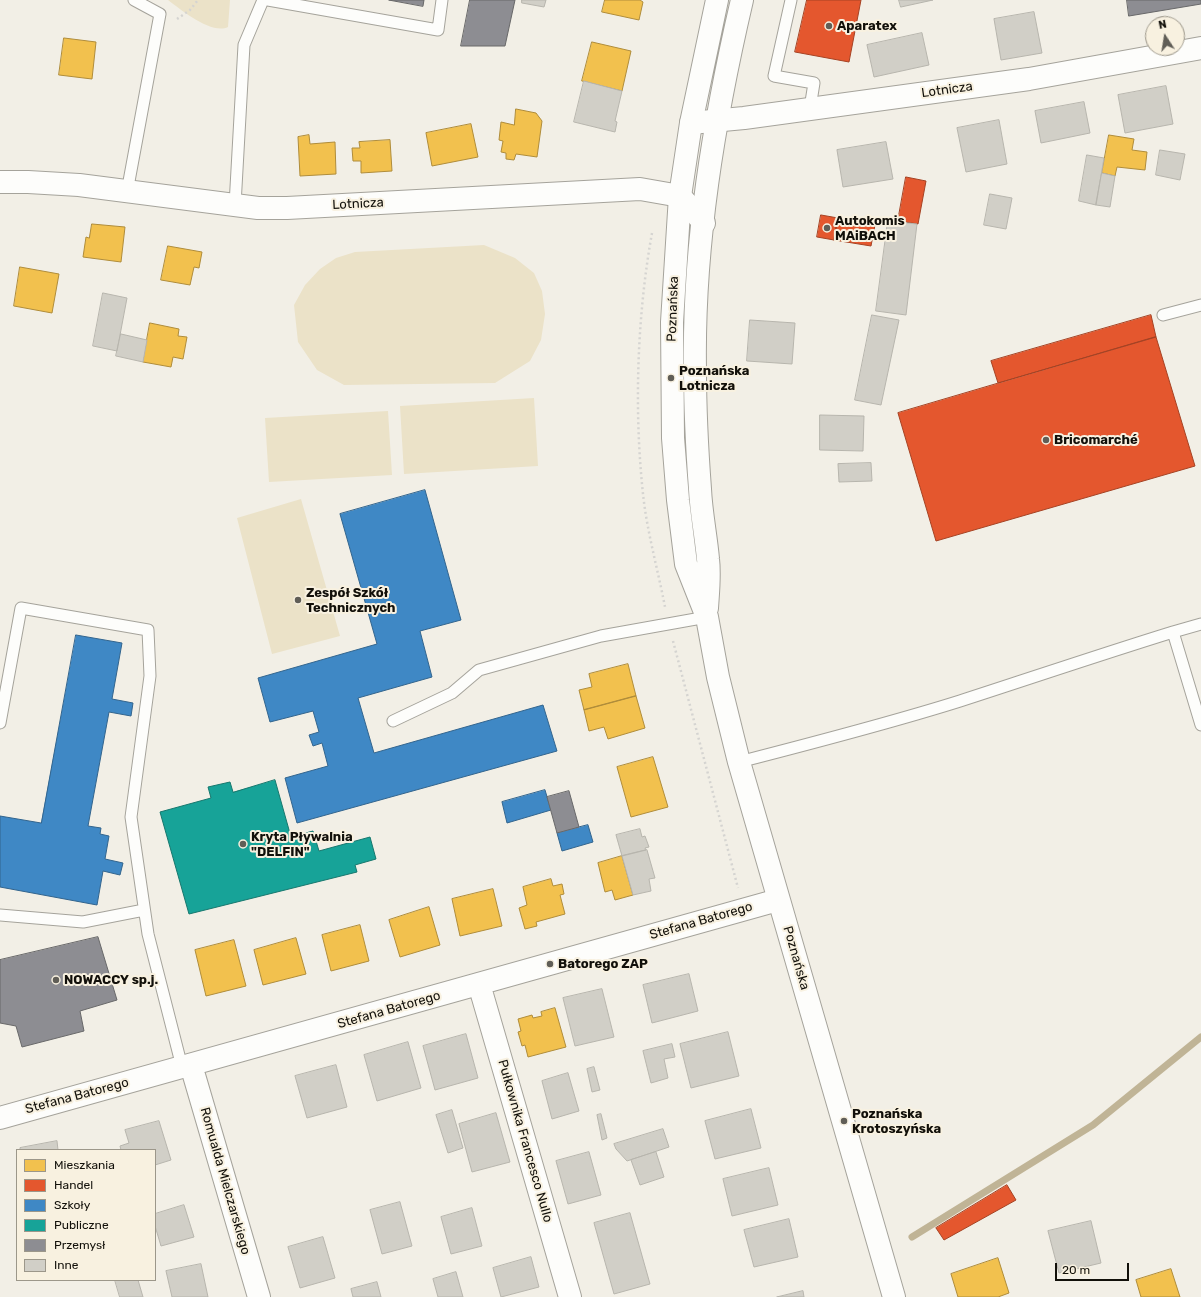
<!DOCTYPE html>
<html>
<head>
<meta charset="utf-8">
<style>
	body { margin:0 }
	#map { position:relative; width:1201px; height:1297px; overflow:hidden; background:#f2efe6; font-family:Rubik,sans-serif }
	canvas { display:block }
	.legend { position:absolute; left:16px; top:1149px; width:140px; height:132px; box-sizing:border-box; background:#f8f1e0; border:1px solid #9c978a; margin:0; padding:5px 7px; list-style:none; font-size:12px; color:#12100a }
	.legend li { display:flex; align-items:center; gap:8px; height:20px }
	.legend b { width:20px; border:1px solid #9c978a }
	.north { position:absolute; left:1145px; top:16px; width:40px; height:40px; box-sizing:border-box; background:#f8f1e0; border:1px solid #9c978a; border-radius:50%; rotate:348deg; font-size:11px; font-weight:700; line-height:16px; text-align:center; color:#12100a }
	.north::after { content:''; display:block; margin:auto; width:14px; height:18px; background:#605e57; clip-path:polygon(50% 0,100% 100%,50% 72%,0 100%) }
	.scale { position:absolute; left:1055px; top:1263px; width:74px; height:18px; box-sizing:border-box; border:2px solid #12100a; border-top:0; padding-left:5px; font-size:12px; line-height:14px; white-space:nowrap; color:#12100a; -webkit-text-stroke:3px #f8f1e0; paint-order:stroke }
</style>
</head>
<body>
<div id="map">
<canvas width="1201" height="1297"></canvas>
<ul class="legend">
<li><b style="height:11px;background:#f2c14e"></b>Mieszkania</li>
<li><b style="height:11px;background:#e4572e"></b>Handel</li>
<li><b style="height:11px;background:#3f88c5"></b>Szkoły</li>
<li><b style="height:11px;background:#17a398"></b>Publiczne</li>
<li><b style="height:11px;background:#8d8d92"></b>Przemysł</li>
<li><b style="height:11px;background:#d1cfc7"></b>Inne</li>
</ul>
<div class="north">N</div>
<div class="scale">20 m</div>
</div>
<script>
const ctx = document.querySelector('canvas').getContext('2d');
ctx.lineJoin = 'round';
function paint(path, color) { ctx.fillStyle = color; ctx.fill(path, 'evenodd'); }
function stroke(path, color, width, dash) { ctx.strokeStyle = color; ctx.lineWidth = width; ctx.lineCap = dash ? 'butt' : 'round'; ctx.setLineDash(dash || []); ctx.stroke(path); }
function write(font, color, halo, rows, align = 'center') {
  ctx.font = font + ' Rubik,sans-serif'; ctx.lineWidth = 4; ctx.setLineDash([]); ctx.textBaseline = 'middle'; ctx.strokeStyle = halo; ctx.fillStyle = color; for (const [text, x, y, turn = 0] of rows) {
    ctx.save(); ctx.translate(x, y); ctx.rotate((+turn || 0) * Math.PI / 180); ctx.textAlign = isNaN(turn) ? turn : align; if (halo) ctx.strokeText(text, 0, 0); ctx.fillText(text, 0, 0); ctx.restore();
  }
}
paint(new Path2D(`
	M 168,0 L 230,0 L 228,27 C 212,35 181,10 168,0 Z
	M 484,245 L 515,258 L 534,273 L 542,291 L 545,314 L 541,340 L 530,361 L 495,383 L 344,385 L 317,370 L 298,342 L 294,305 L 305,285 L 320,269 L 336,258 L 355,252 Z
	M 534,398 L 538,466 L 404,474 L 400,406 Z
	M 388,411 L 392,475 L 269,482 L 265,418 Z
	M 301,499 L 340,636 L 272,654 L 237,518 Z`), '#ebe2c8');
const homes = new Path2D(`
	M 605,0 L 640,0 L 643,2 L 639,20 L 602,12 Z
	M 64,38 L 96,42 L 92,79 L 59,75 Z
	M 592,42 L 631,51 L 622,91 L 582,81 Z
	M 516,109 L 536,113 L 542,121 L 537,157 L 516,154 L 514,160 L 506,159 L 506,153 L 501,152 L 503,141 L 499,140 L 501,122 L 514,125 Z
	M 471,124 L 478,157 L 432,166 L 426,133 Z
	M 309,135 L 310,144 L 335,142 L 336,174 L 300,176 L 298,137 Z
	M 1109,135 L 1134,139 L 1132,150 L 1147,152 L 1145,170 L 1117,167 L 1115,176 L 1102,173 Z
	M 390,140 L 392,171 L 361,173 L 361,161 L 353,161 L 352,148 L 360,148 L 359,142 Z
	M 92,224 L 125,227 L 121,262 L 83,257 L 86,237 L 89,238 Z
	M 168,246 L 202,252 L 199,268 L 194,267 L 190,285 L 161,280 Z
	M 20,267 L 59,274 L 52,313 L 14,306 Z
	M 150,323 L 179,329 L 178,336 L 187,337 L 183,359 L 173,357 L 171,367 L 143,362 Z
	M 628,664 L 636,696 L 584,710 L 579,690 L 592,687 L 589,674 Z
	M 636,696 L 645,728 L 608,739 L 604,727 L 589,731 L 584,710 Z
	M 653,757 L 668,807 L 631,817 L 617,767 Z
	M 622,856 L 633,895 L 615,900 L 612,890 L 605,892 L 598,863 Z
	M 551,879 L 553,886 L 562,884 L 564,894 L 560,895 L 565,914 L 536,922 L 537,926 L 525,929 L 519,908 L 527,905 L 523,887 Z
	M 493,889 L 502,926 L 460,936 L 452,899 Z
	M 429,907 L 440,945 L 400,957 L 389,920 Z
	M 360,925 L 369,961 L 331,971 L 322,935 Z
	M 296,938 L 306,974 L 263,985 L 254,950 Z
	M 234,940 L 246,986 L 206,996 L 195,950 Z
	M 555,1008 L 566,1047 L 528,1057 L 525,1045 L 522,1046 L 518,1032 L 521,1031 L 518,1019 L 532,1015 L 533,1018 L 542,1016 L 541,1012 Z
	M 998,1258 L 1009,1293 L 998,1297 L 958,1297 L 951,1274 Z
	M 1171,1269 L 1180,1297 L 1141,1297 L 1136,1280 Z`);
paint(homes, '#f2c14e');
stroke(homes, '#af8c3a', 1);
const shops = new Path2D(`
	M 807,0 L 861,0 L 849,62 L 795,52 Z
	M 906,177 L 926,181 L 918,224 L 898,221 Z
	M 821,215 L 838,218 L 834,240 L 817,237 Z
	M 838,218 L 875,225 L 871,246 L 834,240 Z
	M 1151,315 L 1156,337 L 998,383 L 991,361 Z
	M 1156,337 L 1195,466 L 936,541 L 898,413 Z
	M 1007,1185 L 1016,1200 L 944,1240 L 936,1228 Z`);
paint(shops, '#e4572e');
stroke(shops, '#a54223', 1);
const schools = new Path2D(`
	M 425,490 L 461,620 L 420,631 L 432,677 L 358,698 L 374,753 L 543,705 L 557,751 L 297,823 L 285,778 L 328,766 L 322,743 L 313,746 L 309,735 L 319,732 L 313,711 L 270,722 L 258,678 L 377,644 L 340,514 Z
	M 76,635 L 122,643 L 112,699 L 133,703 L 131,716 L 109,712 L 88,826 L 101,828 L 100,834 L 109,836 L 105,859 L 123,863 L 120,875 L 103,871 L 97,905 L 0,887 L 0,816 L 41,823 Z
	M 545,790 L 551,810 L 507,823 L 502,802 Z
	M 588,825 L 593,842 L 562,851 L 557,833 Z`);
paint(schools, '#3f88c5');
stroke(schools, '#32648d', 1);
const public = new Path2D(`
	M 275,780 L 291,837 L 313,831 L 319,851 L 370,837 L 376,859 L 355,865 L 357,872 L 189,914 L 160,812 L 211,798 L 208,787 L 230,782 L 233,792 Z`);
paint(public, '#17a398');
stroke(public, '#16776d', 1);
const industry = new Path2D(`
	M 389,0 L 424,0 L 423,6 Z
	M 470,0 L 515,0 L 505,46 L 461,46 Z
	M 1127,0 L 1201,0 L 1201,4 L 1129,16 Z
	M 569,791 L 579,827 L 557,833 L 547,797 Z
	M 98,937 L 117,1000 L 80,1011 L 84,1031 L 22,1047 L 16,1026 L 0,1023 L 0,960 Z`);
paint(industry, '#8d8d92');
stroke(industry, '#686869', 1);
stroke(new Path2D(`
	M 912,1237 L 1093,1125 L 1201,1037`), '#c0b496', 7);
const building = new Path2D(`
	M 522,0 L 546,0 L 544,7 L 522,3 Z
	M 899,0 L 933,0 L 901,7 Z
	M 1034,12 L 1042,53 L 1001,60 L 994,19 Z
	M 922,33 L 929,65 L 874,77 L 867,45 Z
	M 584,81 L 622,91 L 615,121 L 617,122 L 615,132 L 574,122 Z
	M 1166,86 L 1173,124 L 1125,133 L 1118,95 Z
	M 1084,102 L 1090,133 L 1041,143 L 1035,111 Z
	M 999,120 L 1007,164 L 966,172 L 957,128 Z
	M 886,142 L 893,179 L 843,187 L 837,150 Z
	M 1160,150 L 1185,154 L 1180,180 L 1156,175 Z
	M 1087,155 L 1104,158 L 1096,205 L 1079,201 Z
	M 1102,173 L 1115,176 L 1110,207 L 1096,205 Z
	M 990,194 L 1012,198 L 1006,229 L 984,225 Z
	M 888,221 L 917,224 L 906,315 L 876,311 Z
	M 103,293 L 127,298 L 117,351 L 93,346 Z
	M 872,315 L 899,320 L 881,405 L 855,400 Z
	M 750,320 L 795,323 L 792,364 L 747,361 Z
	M 121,334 L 147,340 L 143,362 L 116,356 Z
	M 820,415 L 864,416 L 863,451 L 820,450 Z
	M 871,463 L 872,481 L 839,482 L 838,464 Z
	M 640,829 L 642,837 L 645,836 L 649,847 L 645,848 L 646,850 L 622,856 L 616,835 Z
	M 647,850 L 655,878 L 649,879 L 651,891 L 633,895 L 622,856 Z
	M 689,974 L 698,1011 L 652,1023 L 643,985 Z
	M 602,989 L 614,1037 L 575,1046 L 563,998 Z
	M 728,1032 L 739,1076 L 691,1088 L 680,1044 Z
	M 466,1034 L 478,1078 L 435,1090 L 423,1046 Z
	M 408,1042 L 421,1088 L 377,1101 L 364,1055 Z
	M 672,1044 L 675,1057 L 664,1059 L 668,1078 L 651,1083 L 643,1051 Z
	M 336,1065 L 347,1107 L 307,1118 L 295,1076 Z
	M 594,1067 L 600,1090 L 592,1092 L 587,1069 Z
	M 568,1073 L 579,1111 L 552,1119 L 542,1081 Z
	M 751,1109 L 761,1148 L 715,1159 L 705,1121 Z
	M 452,1110 L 463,1148 L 448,1153 L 436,1115 Z
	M 496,1113 L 510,1162 L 472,1172 L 459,1124 Z
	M 601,1114 L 607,1138 L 602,1140 L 597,1115 Z
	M 159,1121 L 171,1160 L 155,1165 L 155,1150 L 121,1150 L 120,1146 L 129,1143 L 125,1130 Z
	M 663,1129 L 669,1147 L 627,1161 L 616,1149 L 614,1144 Z
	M 57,1141 L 58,1150 L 20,1150 L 20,1148 Z
	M 589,1152 L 601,1195 L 568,1204 L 556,1161 Z
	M 656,1152 L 664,1177 L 640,1185 L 631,1160 Z
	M 769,1168 L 778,1205 L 732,1216 L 723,1179 Z
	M 400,1202 L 412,1246 L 382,1254 L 370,1210 Z
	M 184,1205 L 194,1237 L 161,1246 L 155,1226 L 155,1214 Z
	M 472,1208 L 482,1246 L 451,1254 L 441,1217 Z
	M 630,1213 L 650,1284 L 614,1294 L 594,1223 Z
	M 789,1219 L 798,1257 L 754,1267 L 744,1230 Z
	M 1091,1221 L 1101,1263 L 1059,1273 L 1048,1231 Z
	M 323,1237 L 335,1278 L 300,1288 L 288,1247 Z
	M 531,1257 L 539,1287 L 501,1297 L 493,1268 Z
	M 201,1264 L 208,1297 L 172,1297 L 166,1271 Z
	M 456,1272 L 463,1297 L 438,1297 L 433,1279 Z
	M 115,1280 L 138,1280 L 143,1297 L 120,1297 Z
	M 377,1282 L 381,1297 L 353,1297 L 351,1289 Z
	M 803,1291 L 804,1297 L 777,1297 Z`);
paint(building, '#d1cfc7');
stroke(building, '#b7b5ad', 1);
const service = new Path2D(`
	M 268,0 L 438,30 L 442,0
	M 791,0 L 774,76 L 814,83 L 810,108
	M 127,192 L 160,14 L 134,0
	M 235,205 L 244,45 L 263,0
	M 1163,315 L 1201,305
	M 1173,632 L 1201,624
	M 393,721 L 452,693 L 479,670 L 601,636 L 707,617
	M 0,723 L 21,608 L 148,630 L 150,676 L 131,817 L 148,934 L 182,1067
	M 739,762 C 813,743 887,724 960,701 C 1031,678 1102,654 1173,632 L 1201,725
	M 0,915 L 83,922 L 144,910`);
const minor = new Path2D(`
	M 691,123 L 744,118 L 1029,79 L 1201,48
	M 0,182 L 28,182 L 79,185 L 258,208 L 287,208 L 640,189 L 680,196 L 704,223
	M 479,984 L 570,1297
	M 191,1065 L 259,1297
	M 0,1118 L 778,900`);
const secondary = new Path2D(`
	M 717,0 L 691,123 L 680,196 L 672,322 L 673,438 L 678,500 L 686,564 L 707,617 L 718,677 L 739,762 L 894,1297
	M 707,608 C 708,592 710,575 708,559 C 706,536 701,512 700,489 C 697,449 695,409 695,369 C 693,245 714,120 742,0`);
stroke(service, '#a5a39b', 13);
stroke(minor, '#a5a39b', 24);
stroke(secondary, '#a5a39b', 24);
stroke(new Path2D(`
	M 177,19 L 190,10 L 198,0
	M 652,233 C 637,316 634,410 643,494 C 647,532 658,570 665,607
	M 673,641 L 738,888`), '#d5d4d1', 2.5, [2, 3]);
stroke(service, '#fdfdfb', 11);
stroke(minor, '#fdfdfb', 22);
stroke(secondary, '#fdfdfb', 22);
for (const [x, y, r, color] of [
	[829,26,4,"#605e57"],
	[827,228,4,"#605e57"],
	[671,378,4,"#605e57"],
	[1046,440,4,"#605e57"],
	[298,600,4,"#605e57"],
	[243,844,4,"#605e57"],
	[550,964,4,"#605e57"],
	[56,980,4,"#605e57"],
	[844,1121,4,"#605e57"]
]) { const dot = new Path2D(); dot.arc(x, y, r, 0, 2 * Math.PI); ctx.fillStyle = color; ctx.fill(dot); stroke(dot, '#f8f1e0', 1.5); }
write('bold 13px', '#12100a', '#f8f1e0', [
	["Aparatex",837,26],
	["Autokomis",835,221],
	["MAiBACH",835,236],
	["Poznańska",679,371],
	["Lotnicza",679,386],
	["Bricomarché",1054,440],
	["Zespół Szkół",306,593],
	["Technicznych",306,608],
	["Kryta Pływalnia",251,837],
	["\"DELFIN\"",251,852],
	["Batorego ZAP",558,964],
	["NOWACCY sp.j.",64,980],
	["Poznańska",852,1114],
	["Krotoszyńska",852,1129]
], 'left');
write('13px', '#12100a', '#f8f1e0', [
	["Lotnicza",947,90,-8],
	["Lotnicza",358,204,-3],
	["Poznańska",673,309,-88],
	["Stefana Batorego",701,921,-16],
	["Poznańska",796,958,74],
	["Stefana Batorego",389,1010,-16],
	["Stefana Batorego",77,1096,-15],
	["Pułkownika Francesco Nullo",525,1141,74],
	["Romualda Mielczarskiego",225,1181,74]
]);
</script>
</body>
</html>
